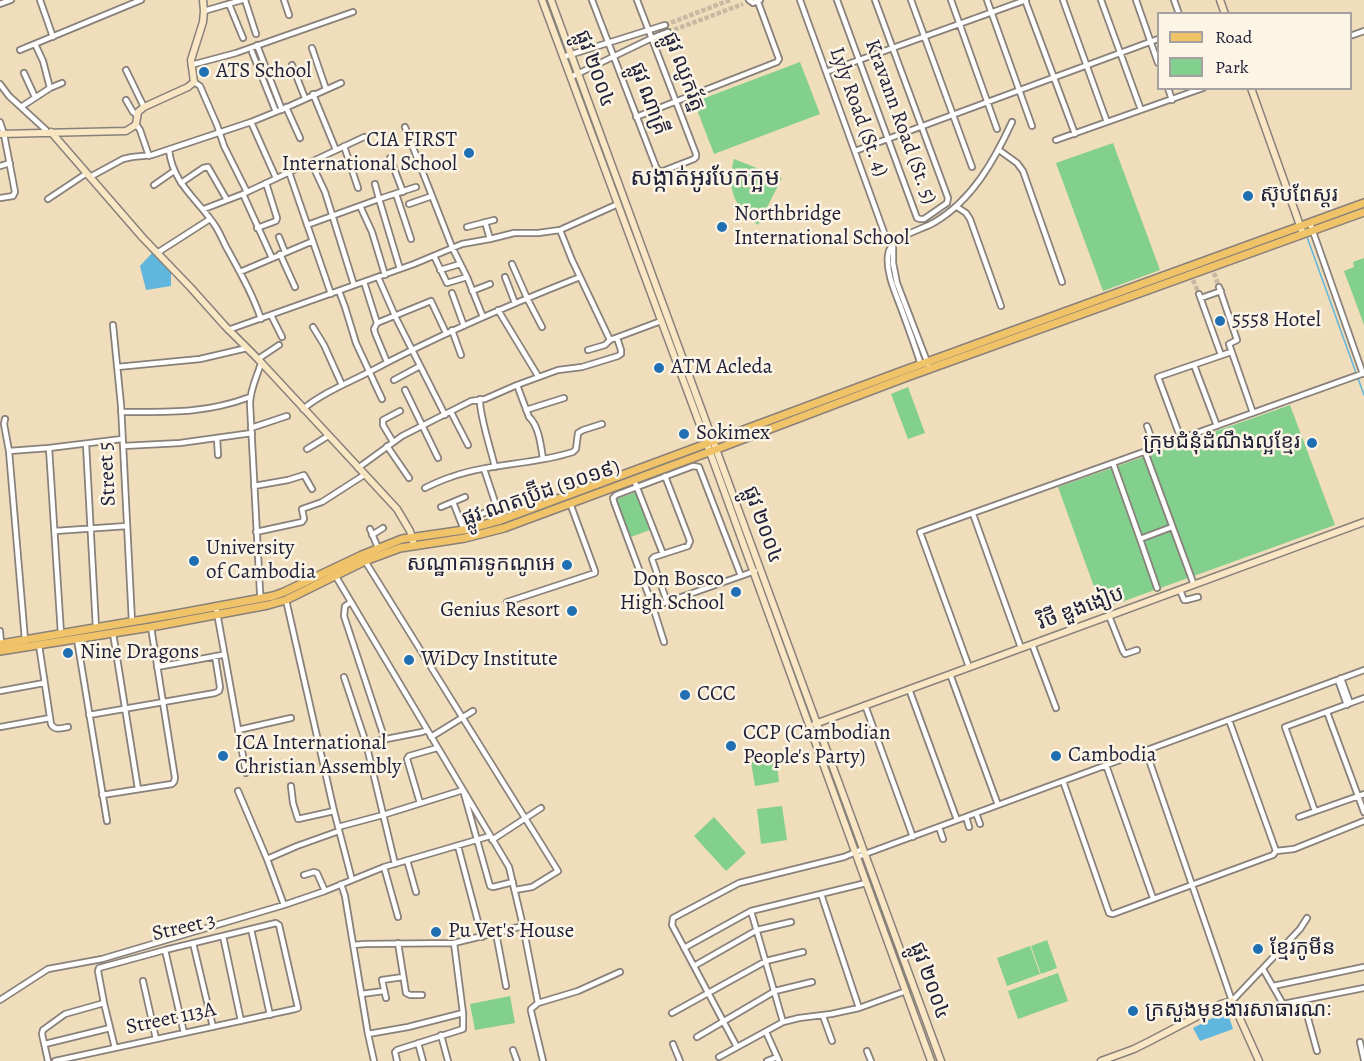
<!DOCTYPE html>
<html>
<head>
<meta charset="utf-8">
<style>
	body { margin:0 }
	#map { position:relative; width:1364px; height:1061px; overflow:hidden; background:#efddbb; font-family:Alegreya,serif }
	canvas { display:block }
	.legend { position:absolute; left:1157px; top:12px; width:195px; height:78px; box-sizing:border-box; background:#fcf5e5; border:2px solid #a5a1a1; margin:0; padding:8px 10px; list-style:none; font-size:18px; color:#22223b }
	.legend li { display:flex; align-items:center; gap:12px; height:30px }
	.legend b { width:30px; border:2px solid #a5a1a1 }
</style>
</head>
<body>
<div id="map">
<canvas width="1364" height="1061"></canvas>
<ul class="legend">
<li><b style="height:8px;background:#f1c369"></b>Road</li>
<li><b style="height:16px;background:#83cf8d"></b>Park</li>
</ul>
</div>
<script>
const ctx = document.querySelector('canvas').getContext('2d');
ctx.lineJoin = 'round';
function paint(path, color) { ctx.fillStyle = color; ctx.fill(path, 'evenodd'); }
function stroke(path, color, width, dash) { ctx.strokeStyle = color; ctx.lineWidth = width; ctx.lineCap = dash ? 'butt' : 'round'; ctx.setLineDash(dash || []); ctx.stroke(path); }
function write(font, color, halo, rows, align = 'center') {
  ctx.font = font + ' Alegreya,"Noto Sans Khmer",serif'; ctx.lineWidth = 5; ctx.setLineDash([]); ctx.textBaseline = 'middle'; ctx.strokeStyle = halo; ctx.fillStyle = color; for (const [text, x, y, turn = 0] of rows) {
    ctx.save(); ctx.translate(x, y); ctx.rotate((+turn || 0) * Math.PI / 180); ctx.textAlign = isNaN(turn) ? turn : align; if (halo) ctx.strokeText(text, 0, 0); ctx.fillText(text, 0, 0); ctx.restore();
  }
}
paint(new Path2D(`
	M 800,62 L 820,114 L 714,154 L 694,102 Z
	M 1113,143 L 1160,270 L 1103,291 L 1056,163 Z
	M 734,159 L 782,178 L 758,225 C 734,208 726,187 734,159 Z
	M 1364,258 L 1364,325 L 1344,271 L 1354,267 L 1353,262 Z
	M 908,387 L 925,433 L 908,439 L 891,394 Z
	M 1290,405 L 1335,525 L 1102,609 L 1058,487 Z
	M 637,492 L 650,530 L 628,538 L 614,500 Z
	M 776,758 L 779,782 L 755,786 L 751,762 Z
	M 782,806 L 787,840 L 761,844 L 757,809 Z
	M 714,817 L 746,853 L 726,871 L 694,836 Z
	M 1047,940 L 1057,968 L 1041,974 L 1031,946 Z
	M 1030,946 L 1040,974 L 1007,986 L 997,958 Z
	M 1058,973 L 1068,1001 L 1018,1019 L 1008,991 Z
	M 510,996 L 515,1023 L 475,1030 L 470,1004 Z`), '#83cf8d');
paint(new Path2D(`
	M 152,253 L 171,273 L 171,286 L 146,290 L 140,266 Z
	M 1224,1012 L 1229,1017 L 1233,1029 L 1200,1041 L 1193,1028 Z`), '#60b6dd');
stroke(new Path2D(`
	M 1307,237 L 1364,395`), '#60b6dd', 1.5);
stroke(new Path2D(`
	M 665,25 L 730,0
	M 668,32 L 743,4
	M 1214,273 L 1219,287
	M 1193,280 L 1199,294`), '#c6b8a1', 4.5, [4.5, 2]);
const street = new Path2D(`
	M 40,0 L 53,37
	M 245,0 L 256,34
	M 284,0 L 289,15
	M 592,0 L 656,167 L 659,171 L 663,171 L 694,159 L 696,157 L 696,154 L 637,0
	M 749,0 L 753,3 L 760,0
	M 800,0 L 885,235
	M 837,0 L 917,218 L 920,219 L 924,219 L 947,203 L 948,198 L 875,0
	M 911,0 L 972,167
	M 951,0 L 997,129
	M 987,0 L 1032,126
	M 1025,0 L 1075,134
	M 1063,0 L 1107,122
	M 1101,0 L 1141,110
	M 1136,0 L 1158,63
	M 1174,0 L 1179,14
	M 0,4 L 11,0
	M 229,4 L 243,38
	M 204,11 L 242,0
	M 1350,36 L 1364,31
	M 35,44 L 43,61 L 50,88
	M 257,45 L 282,110
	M 312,48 L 326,89
	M 20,50 L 141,0
	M 252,52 L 276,112
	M 563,57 L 665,25
	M 191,65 L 236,53 L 353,12
	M 292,65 L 305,98
	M 126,70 L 144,107
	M 826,72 L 1026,0
	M 24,73 L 35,97
	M 571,77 L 652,38 L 668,32
	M 194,82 L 200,86 L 217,125 L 224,146 L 247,192
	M 0,84 L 9,96 L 46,130 L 46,132
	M 1168,88 L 1172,100
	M 313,94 L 336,150
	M 126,100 L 133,112 L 137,115
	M 21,107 L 50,88 L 62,83
	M 286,107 L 300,138
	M 636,117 L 777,62 L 779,59 L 758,2
	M 0,122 L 4,134 L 15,192 L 13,196 L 0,198
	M 251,122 L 276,178
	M 136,124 L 140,130 L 149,156
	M 405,127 L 452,247 L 467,277
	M 1056,140 L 1203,88
	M 344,146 L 358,188
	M 169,150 C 173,185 199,200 216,227 C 221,235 224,244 229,252 C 241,274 253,295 261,319
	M 999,150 L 1017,163 L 1023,171 L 1062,282
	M 855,151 L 1158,39
	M 390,158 L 403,192
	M 311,162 L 325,192 L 354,285
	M 0,166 L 10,163
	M 289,172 L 331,294
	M 90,177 L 123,159 L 132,157 L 152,155 L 251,122 L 283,109 L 341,83
	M 181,183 L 203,168 L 208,167 L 227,200
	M 375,184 L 379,199 L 416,187
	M 154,185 L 174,171
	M 243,194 L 272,258
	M 396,194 L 411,239
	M 48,199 L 87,173
	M 409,204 L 432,196
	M 360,206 L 372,232 L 385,275
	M 957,207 L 966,213 L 970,219 L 1001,306
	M 204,209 L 243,194 L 364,137
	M 485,222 L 490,239
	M 1310,223 L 1363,374
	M 307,225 L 379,199 L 400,269
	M 467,227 L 494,220
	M 257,228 L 276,221 L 277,218 L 266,183
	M 560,230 L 572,260 L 610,340
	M 279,237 L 285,252
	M 893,244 L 893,263 L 897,283 L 928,364
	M 157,253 L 210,219
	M 280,254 L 295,287
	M 434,256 L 447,283 L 467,277 L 483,317
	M 512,264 L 527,298 L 542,327
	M 440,270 L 460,264
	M 240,272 L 313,241
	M 378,277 L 396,318 L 445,415
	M 505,277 L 515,303
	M 364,282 L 377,323 L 374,329 L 375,333 L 387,362
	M 1219,287 L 1237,340 L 1229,344 L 1253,413
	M 339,291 L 345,307 L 356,343 L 382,399
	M 472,291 L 490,284
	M 452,293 L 464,326
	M 1199,294 L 1221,355
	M 1201,298 L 1221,291
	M 498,310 L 538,376
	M 271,315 L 282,337
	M 377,323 L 431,301 L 446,333
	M 113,325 L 121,405 L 132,622
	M 313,327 L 324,345 L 342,385
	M 228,330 L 414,264 L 462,244 L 490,239 L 514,233 L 538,233 L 560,230 L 618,204
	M 452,330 L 461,355
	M 588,350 L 605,345 L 610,340 L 661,321
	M 258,359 L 279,345
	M 921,365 C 915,346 908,327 901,308 C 895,292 886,273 888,255 C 890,236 920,231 935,222 C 972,200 994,161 1012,122
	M 1194,365 L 1217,426
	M 117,367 L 200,359 L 247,348
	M 394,380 L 420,366
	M 517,385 L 529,417 C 539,426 541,446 543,459
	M 405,390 L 438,458
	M 480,399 C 479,414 491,450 495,467
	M 303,409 C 324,392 348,383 371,371 C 438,335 509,305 580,277
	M 526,410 L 564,398
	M 121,412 C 169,412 204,414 250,397
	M 451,412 L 468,445
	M 5,419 L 4,424 L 9,451 L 25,640
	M 1147,426 L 1155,448
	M 251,428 L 287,416
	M 217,438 L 218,455
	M 1181,439 L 1158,377 L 1231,352
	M 393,442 L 383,425 L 383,420 L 400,411
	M 86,444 L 96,628
	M 123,446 L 180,443 L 252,433
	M 387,446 L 409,478
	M 49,448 L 61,634
	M 307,449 L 328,436
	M 9,451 L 49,448 L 122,439
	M 1145,452 L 1194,585
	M 1113,463 L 1140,539
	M 358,468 L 402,436 L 471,401 L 485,399 L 517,385 L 558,370 L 582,367 L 618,356 L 621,354 L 621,350 L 617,338
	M 484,469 L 501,520
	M 665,476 L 690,541 L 688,546 L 654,557 L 652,559 L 667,602
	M 634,480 L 663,554
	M 254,486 L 288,480 L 304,475 L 312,489
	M 425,488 C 433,484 442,480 451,477 C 490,463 533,465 573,452 L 576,449 L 578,433 L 583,430 L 602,424
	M 453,502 L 462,525
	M 441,507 L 465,497
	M 973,514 L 1021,648
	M 461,522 L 497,508
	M 370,529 L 378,548
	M 55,531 L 127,526
	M 256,532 L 302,522 L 304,519 L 302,509 L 322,502 L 364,475
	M 372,535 L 383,528
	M 365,561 L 558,871 L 532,887 L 515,890
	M 335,575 L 509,867 L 523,926 L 538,1003 L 531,1009 L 531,1011 L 543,1061
	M 1157,588 L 1140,539 L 1172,527
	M 1180,590 L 1184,600 L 1186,600 L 1198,597
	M 261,599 L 260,592 L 250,404 C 250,389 257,377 261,363
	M 286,600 L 334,811 L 352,880
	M 351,602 L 345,606 L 344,616 L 385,740
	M 507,602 L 595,573 L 595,571 L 570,503
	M 216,607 L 246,773
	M 653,607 L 755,571
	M 1109,616 L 1123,651 L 1125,654 L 1137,650
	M 0,631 L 1,644
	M 113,633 L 138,789
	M 77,639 L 107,821
	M 664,642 L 653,607 L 614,502 L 613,498 L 616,495 L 693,466 L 699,467 L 741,576
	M 1032,644 L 1056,708
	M 39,645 L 51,724 C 54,731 62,728 68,727
	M 157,667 L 222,655
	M 969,667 L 920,532 L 1364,373
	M 950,674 L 998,805
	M 344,677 L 366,743 L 395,864
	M 1341,678 L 1350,703
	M 1338,680 L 1347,705
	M 909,689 L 957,820
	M 0,691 L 44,683
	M 865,705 L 913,837
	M 1327,712 L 1364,812
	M 89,715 L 215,693 L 219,691 L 220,687 L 215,656
	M 1229,720 L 1276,851
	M 0,727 L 50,718
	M 238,730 L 291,718
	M 431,737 L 473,711
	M 366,743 L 422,732 L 427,730
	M 1146,751 L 1232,1001 L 1300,929 L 1307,918
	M 1106,765 L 1153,898
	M 1063,781 L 1109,913 L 1113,914 L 1273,855 L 1276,851 L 1294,849 L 1364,821
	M 291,786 L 293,803 L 298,819 L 334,811
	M 238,791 L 267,859 L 284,905
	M 102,795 L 172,784 L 174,782 L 175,778 L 151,627
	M 420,803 L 407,759 L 409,756 L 437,748
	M 1315,811 L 1285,727 L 1364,698
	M 976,813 L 980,824
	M 966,817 L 969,827
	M 1299,817 L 1364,794
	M 338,827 L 383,815 L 463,790 L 490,886 L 493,887 L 513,882
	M 939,827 L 943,839
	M 492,840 L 541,808
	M 458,846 L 482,937
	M 857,857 L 1364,670
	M 267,859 L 297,846 L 339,831
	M 407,860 L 416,892
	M 384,867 L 398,917
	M 304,875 L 314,872 L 317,873 L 325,891
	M 341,884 L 345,896 L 368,1034 L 374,1061
	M 821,894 L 859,1008
	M 751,911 L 783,1022
	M 251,929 L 270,1015
	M 496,933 L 506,986
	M 223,936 L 241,1021
	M 193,943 L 213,1027
	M 398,943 L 406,993 L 410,995 L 422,995
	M 353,945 L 365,944 L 454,943 L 523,926
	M 684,948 L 751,911 L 866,883
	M 165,950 L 184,1033
	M 694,966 L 757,930 L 791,922
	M 1263,969 L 1283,1004 L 1364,988
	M 143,981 L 156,1039
	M 1273,986 L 1364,967
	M 361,994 L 384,991
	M 386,998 L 382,980 L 403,977
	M 0,1000 L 48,969 L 102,959 L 284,905 L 325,891 L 384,867 L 490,836
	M 1303,1000 L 1317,1051
	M 538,1003 L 578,991 L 620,972
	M 672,1013 L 766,961 L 803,952
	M 823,1016 L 832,1041
	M 766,1032 L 779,1061
	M 368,1034 L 408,1027 L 463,1013
	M 441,1035 L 448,1061
	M 697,1037 L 775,991 L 812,982
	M 1360,1042 L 1364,1060
	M 418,1043 L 423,1061
	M 45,1044 L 110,1028
	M 673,1044 L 680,1061
	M 737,1047 L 672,925 L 673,918 L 739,883 L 844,857 L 863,849
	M 513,1050 L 517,1061
	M 867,1051 L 871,1061
	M 719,1057 L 783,1022 L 799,1018 L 831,1014 L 859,1008 L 906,991
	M 48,1061 L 42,1034 L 43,1030 L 65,1014 L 104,1003
	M 55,1061 L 295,1009 L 298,1008 L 279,925 L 276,923 L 165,950 L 99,968 L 98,971 L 104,1003 L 115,1048
	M 397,1061 L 395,1052 L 397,1050 L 463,1029 L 463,1013 L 454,943
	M 767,1061 L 777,1057`);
const secondary = new Path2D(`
	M 542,0 L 707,444 L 931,1061
	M 551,0 L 941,1061
	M 1220,0 L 1225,14
	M 1251,88 L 1303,234
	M 51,132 L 143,238 L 191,288 L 225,326 L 258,359 L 397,509 L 410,531 L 414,545
	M 0,134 L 126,131 L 134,126 L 136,124 L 138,112 L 144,107 L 188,87 L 194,82 L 191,60 L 203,22 L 204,11 L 203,0
	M 815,724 L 1364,522
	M 1101,1061 L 1134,1049 L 1150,1041 L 1221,1004 L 1232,1001 L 1259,1061`);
const primary = new Path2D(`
	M 0,644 L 171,615 L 273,596 L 284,592 L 362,555 L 402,539 L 464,530 L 501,520 L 905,370 L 1364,203
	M 0,651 L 151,627 L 268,605 L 286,600 L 365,561 L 400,548 L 465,538 L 504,528 L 717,449 L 907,377 L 1364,212`);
stroke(street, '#88807b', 8);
stroke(secondary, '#88807b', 9);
stroke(primary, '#88807b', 10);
stroke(street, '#fff', 4.5);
stroke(secondary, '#f9e7c3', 6);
stroke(primary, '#f1c369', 7);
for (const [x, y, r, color] of [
	[204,72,6,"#1f6fb2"],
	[469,153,6,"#1f6fb2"],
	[1248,196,6,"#1f6fb2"],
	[722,227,6,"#1f6fb2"],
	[1220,321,6,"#1f6fb2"],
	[659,368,6,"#1f6fb2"],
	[684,434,6,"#1f6fb2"],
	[1312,443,6,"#1f6fb2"],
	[194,561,6,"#1f6fb2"],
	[567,565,6,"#1f6fb2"],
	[736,592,6,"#1f6fb2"],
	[572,611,6,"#1f6fb2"],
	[68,653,6,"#1f6fb2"],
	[409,660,6,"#1f6fb2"],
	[685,695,6,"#1f6fb2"],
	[731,746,6,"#1f6fb2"],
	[223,756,6,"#1f6fb2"],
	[1056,756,6,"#1f6fb2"],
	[436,932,6,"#1f6fb2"],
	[1258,949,6,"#1f6fb2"],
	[1133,1011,6,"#1f6fb2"]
]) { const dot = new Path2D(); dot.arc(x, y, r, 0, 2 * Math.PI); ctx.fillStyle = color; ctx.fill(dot); stroke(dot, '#fcf5e5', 2); }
write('21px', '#22223b', '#fcf5e5', [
	["ផ្លូវ ២០០៤",594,69,70],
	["ផ្លូវ ឈូករ័ត្ន",683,72,69],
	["ផ្លូវ ណាគ្រី",648,99,70],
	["Lyly Road (St. 4)",858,112,70],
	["Kravann Road (St. 5)",900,122,70],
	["Street 5",108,474,-93],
	["ផ្លូវ ណតប្រ៊ីដ (១០១៩)",541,494,-19],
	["ផ្លូវ ២០០៤",762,525,70],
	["វិថី ឌួងងៀប",1081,609,-20],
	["Street 3",184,928,-13],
	["ផ្លូវ ២០០៤",929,981,70],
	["Street 113A",171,1019,-12]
]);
write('21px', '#22223b', '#fcf5e5', [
	["ATS School",216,72],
	["CIA FIRST",457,141,"right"],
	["International School",457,165,"right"],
	["ស៊ុបពែស្តរ",1260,196],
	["Northbridge",734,215],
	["International School",734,239],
	["5558 Hotel",1232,321],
	["ATM Acleda",671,368],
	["Sokimex",696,434],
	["ក្រុមជំនុំដំណឹងល្អខ្មែរ",1300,443,"right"],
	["University",206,549],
	["of Cambodia",206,573],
	["សណ្ឋាគារទូកណូអេ",555,565,"right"],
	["Don Bosco",724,580,"right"],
	["High School",724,604,"right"],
	["Genius Resort",560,611,"right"],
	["Nine Dragons",80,653],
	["WiDcy Institute",421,660],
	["CCC",697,695],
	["CCP (Cambodian",743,734],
	["People's Party)",743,758],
	["ICA International",235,744],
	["Christian Assembly",235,768],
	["Cambodia",1068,756],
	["Pu Vet's House",448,932],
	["ខ្មែរកូមីន",1270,949],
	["ក្រសួងមុខងារសាធារណៈ",1145,1011]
], 'left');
write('24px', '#22223b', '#fcf5e5', [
	["សង្កាត់អូរបែកក្អម",705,179]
]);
</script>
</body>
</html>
